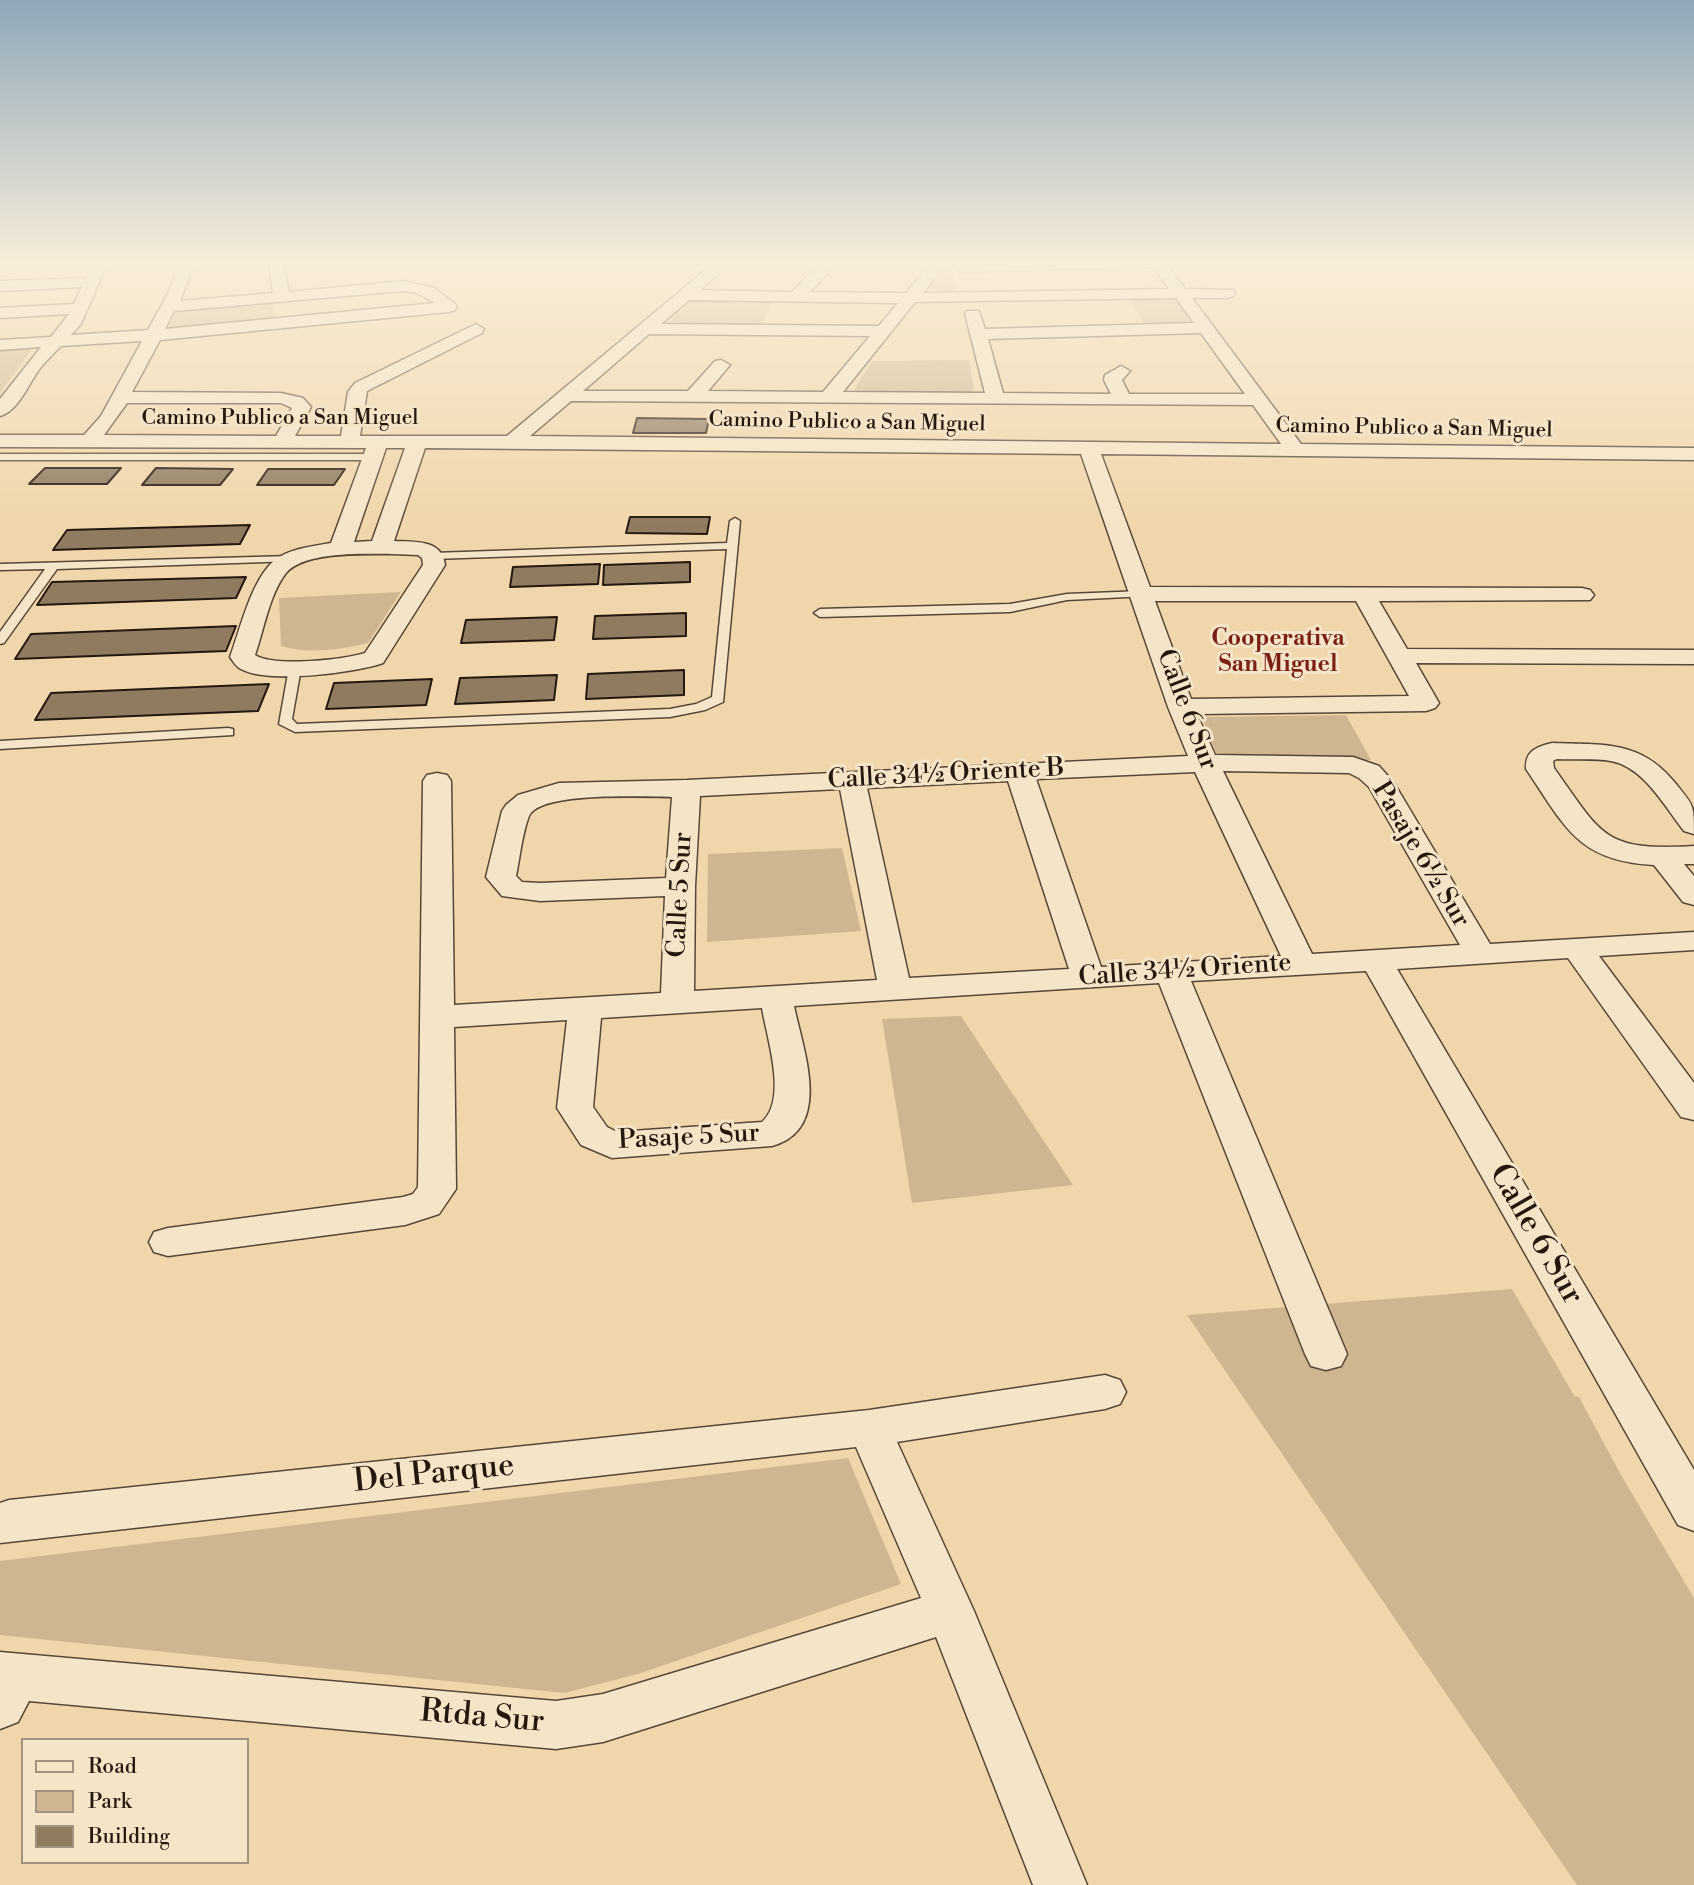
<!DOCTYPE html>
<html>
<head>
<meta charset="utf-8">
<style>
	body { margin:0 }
	#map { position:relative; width:1694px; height:1885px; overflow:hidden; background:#f0d7ab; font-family:"Libre Bodoni",serif }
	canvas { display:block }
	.legend { position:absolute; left:21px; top:1738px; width:228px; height:126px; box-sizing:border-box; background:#f5e5c8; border:2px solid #a2937e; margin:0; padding:9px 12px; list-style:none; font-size:21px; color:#26170f }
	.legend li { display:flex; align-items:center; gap:14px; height:35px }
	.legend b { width:35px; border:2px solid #a2937e }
</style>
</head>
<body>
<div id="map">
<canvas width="1694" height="1885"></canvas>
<ul class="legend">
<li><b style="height:9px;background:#f5e5c8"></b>Road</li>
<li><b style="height:19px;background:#ceb690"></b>Park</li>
<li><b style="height:19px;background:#8f7b60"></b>Building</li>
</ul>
</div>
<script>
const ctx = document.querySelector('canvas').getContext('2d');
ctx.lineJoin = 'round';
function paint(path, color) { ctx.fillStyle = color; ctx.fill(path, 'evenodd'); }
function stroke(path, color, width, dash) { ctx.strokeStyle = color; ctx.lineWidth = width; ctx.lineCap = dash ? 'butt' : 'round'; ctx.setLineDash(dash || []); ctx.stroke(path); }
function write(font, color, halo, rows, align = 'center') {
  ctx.font = font + ' "Libre Bodoni",serif'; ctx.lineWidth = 6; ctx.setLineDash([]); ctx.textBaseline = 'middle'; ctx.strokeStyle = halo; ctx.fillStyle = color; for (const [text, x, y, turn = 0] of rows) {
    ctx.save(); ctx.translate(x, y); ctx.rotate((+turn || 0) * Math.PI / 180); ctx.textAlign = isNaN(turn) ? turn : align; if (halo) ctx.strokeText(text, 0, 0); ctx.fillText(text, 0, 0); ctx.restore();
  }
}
paint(new Path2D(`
	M 951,262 L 957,289 L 951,292 L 926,289 Z
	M 1129,298 L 1176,298 L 1194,327 L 1146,327 Z
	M 692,299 L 772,301 L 761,327 L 661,328 Z
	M 273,300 L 277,320 L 179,330 L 168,328 L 176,312 L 184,309 Z
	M 34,347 L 0,393 L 0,348 Z
	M 969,360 L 974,390 L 966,393 L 860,392 L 854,390 L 872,361 Z
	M 401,592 L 368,643 C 342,650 306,654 281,646 L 279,598 Z
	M 1346,715 L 1371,760 L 1220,763 L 1202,717 Z
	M 842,848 L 861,931 L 707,942 L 708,854 Z
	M 961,1016 L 1073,1185 L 912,1203 L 882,1019 Z
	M 1512,1289 L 1575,1397 L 1579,1397 L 1621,1475 L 1694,1598 L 1694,1885 L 1577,1885 L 1187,1315 Z
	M 848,1458 L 901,1584 L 638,1674 L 564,1693 L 0,1635 L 0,1561 Z`), '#ceb690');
const building = new Path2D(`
	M 637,418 L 709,419 L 706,433 L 633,433 Z
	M 45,468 L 121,468 L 107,484 L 29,484 Z
	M 156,468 L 233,469 L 220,485 L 142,485 Z
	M 268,469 L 345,469 L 334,485 L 257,485 Z
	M 630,517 L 710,517 L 707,534 L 626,533 Z
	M 250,525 L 240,544 L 53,550 L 67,530 Z
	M 690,562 L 690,582 L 603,585 L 604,565 Z
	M 600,564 L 598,584 L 510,587 L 513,567 Z
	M 246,577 L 236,598 L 37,605 L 52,582 Z
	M 686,613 L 686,636 L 593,639 L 595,616 Z
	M 557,617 L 554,640 L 461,643 L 466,620 Z
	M 236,626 L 226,651 L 15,659 L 31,634 Z
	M 684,670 L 684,695 L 586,699 L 588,674 Z
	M 557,675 L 554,700 L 455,704 L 460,678 Z
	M 432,679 L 426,705 L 326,709 L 334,683 Z
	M 269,684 L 258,711 L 35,720 L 51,693 Z`);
paint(building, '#8f7b60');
stroke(building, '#26170f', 2);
const service = new Path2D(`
	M 0,454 L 373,454 L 378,457 L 373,460 L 0,460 Z
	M 735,518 L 740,521 L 723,702 L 705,710 L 670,717 L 295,732 L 279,724 L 289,668 L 295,664 L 301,668 L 292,719 L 297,724 L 670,709 L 696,704 L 712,697 L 727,549 L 433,559 L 427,556 L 433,553 L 727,543 L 730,521 Z
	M 291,556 L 295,557 L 295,561 L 57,569 L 4,643 L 0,644 L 0,632 L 45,569 L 0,570 L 0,564 Z
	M 1143,591 L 1149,594 L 1147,596 L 1067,600 L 1010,612 L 820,617 L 814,613 L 820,609 L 1010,604 L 1067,594 Z
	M 228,728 L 233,729 L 233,735 L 0,749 L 0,741 Z`);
const minor = new Path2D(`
	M 94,262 L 108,262 L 81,324 L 71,335 L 148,330 L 166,297 L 181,262 L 195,262 L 180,301 L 273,293 L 269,262 L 283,262 L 289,292 L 403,281 L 434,288 L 455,304 L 457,307 L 455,310 L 449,312 L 160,340 L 132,392 L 281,393 L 303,398 L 311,407 L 295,436 L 341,436 L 348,392 L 355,383 L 476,324 L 484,329 L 482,333 L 367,391 L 360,436 L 507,436 L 715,262 L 731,262 L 700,290 L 792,292 L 822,262 L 838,262 L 810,292 L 906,293 L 932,262 L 947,262 L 923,293 L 1169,289 L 1153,267 L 961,272 L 953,267 L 961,262 L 1165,262 L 1185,289 L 1233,290 L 1235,293 L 1233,296 L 1227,298 L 1192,298 L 1301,444 L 1694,448 L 1694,460 L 1101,454 L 1150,587 L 1582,588 L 1590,590 L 1594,595 L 1590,600 L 1379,601 L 1407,649 L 1694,650 L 1694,664 L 1416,663 L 1439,703 L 1435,708 L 1426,711 L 1197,714 L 1215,755 L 1353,757 L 1379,766 L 1394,783 L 1490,944 L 1694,932 L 1694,950 L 1599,956 L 1694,1083 L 1694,1120 L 1681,1117 L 1568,958 L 1397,969 L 1694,1470 L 1694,1531 L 1678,1525 L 1366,971 L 1191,981 L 1347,1354 L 1341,1366 L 1326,1370 L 1311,1366 L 1305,1354 L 1159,983 L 794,1006 C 803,1050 834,1129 772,1146 L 612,1158 L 581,1145 L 557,1108 L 567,1020 L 454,1027 L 456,1189 L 439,1214 L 405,1225 L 168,1256 L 154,1252 L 149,1242 L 154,1232 L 168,1228 L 403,1197 L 413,1194 L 418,1187 L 423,781 L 427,775 L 437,773 L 447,775 L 451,781 L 454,1005 L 661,993 L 665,896 L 540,901 L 502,896 L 486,877 L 502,811 L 506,805 L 518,795 L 559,783 L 687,780 L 1188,756 L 1168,707 L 1081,454 L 425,448 L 394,541 C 415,542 442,539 445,565 L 383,663 C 354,673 268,684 241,669 C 236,667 233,661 230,657 C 240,630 253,573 278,558 C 293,548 314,546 331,543 L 366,448 L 0,447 L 0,435 L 84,435 L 101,416 L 142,341 L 61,346 C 54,353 47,360 41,367 C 29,382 19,411 0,416 L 0,399 L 41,347 L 0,350 L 0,340 L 51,337 L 69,314 L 0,318 L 0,308 L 74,304 L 82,287 L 0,291 L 0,281 L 86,278 ZM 403,291 L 417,293 L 435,303 L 165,329 L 174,311 ZM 1176,298 L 1194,323 L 985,329 L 979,311 L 967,311 L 965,314 L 985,393 L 843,392 L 915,302 ZM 689,300 L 894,303 L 898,303 L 879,326 L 661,324 ZM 1201,333 L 1245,394 L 1129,394 L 1122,380 L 1130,371 L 1121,366 L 1105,375 L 1104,380 L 1111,394 L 1003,393 L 988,339 ZM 649,334 L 870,336 L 823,392 L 708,391 L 730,365 L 721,360 L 715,361 L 688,391 L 583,391 ZM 571,401 L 1253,405 L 1281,444 L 530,436 ZM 127,403 L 281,403 L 292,408 L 276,436 L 104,435 ZM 386,448 L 405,448 L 372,541 L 354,542 ZM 392,554 L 418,555 L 422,558 L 423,565 L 365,653 C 344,660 273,667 255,655 C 264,630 269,595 286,573 C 305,551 365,554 392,554 ZM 1155,601 L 1356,601 L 1409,696 L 1191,699 ZM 1223,771 L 1349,773 L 1359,778 L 1369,787 L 1460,945 L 1312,954 ZM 1195,772 L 1281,956 L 1101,967 L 1036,779 ZM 1008,781 L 1069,969 L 909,978 L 867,788 ZM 840,789 L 877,980 L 694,991 L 695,886 L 700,796 ZM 672,797 L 666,878 L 540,883 L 522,882 L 516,876 C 520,857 522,834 529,816 C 540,791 646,797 672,797 ZM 762,1008 C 767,1039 788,1099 762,1122 L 617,1132 L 607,1127 L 593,1107 L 601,1018 Z
	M 1552,743 C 1605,745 1641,740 1676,784 C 1694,806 1694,805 1694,834 L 1684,831 C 1665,807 1644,767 1611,761 C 1594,758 1574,760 1557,759 L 1553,761 L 1554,768 C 1603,837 1604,851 1694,846 L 1694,864 L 1684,864 L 1694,876 L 1694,905 L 1683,902 L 1654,865 C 1577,861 1565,826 1526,769 C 1525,751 1536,747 1552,743 Z
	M 1105,1375 L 1120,1380 L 1126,1392 L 1120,1404 L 1105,1409 L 897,1442 L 974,1611 L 1087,1885 L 1033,1885 L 936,1637 L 603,1742 L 556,1749 L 29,1701 L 18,1722 L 0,1729 L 0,1652 L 556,1701 L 603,1694 L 921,1598 L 856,1447 L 0,1543 L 0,1503 L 9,1500 L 869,1410 Z`);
stroke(service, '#584736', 3);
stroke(minor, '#584736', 3);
paint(service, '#f5e5c8');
paint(minor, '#f5e5c8');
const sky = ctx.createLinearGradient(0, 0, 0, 526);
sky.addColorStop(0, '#8fa8ba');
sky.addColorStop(0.5, '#f8edd9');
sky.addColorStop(1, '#f8edd900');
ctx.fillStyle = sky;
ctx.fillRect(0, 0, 1694, 526);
write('21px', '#26170f', '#f5e5c8', [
	["Camino Publico a San Miguel",280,419],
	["Camino Publico a San Miguel",847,423,1],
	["Camino Publico a San Miguel",1414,429,1]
]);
write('bold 23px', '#7a1f14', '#f5e5c8', [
	["Cooperativa",1278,639],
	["San Miguel",1278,665]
]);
write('26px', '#26170f', '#f5e5c8', [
	["Calle 6 Sur",1186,710,69],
	["Calle 34½ Oriente B",946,775,-3],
	["Pasaje 6½ Sur",1420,855,59],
	["Calle 5 Sur",681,895,-87],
	["Calle 34½ Oriente",1185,971,-4],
	["Pasaje 5 Sur",689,1138,-3]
]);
write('32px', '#26170f', '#f5e5c8', [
	["Calle 6 Sur",1535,1235,60],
	["Del Parque",434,1475,-6],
	["Rtda Sur",482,1718,5]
]);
</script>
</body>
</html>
